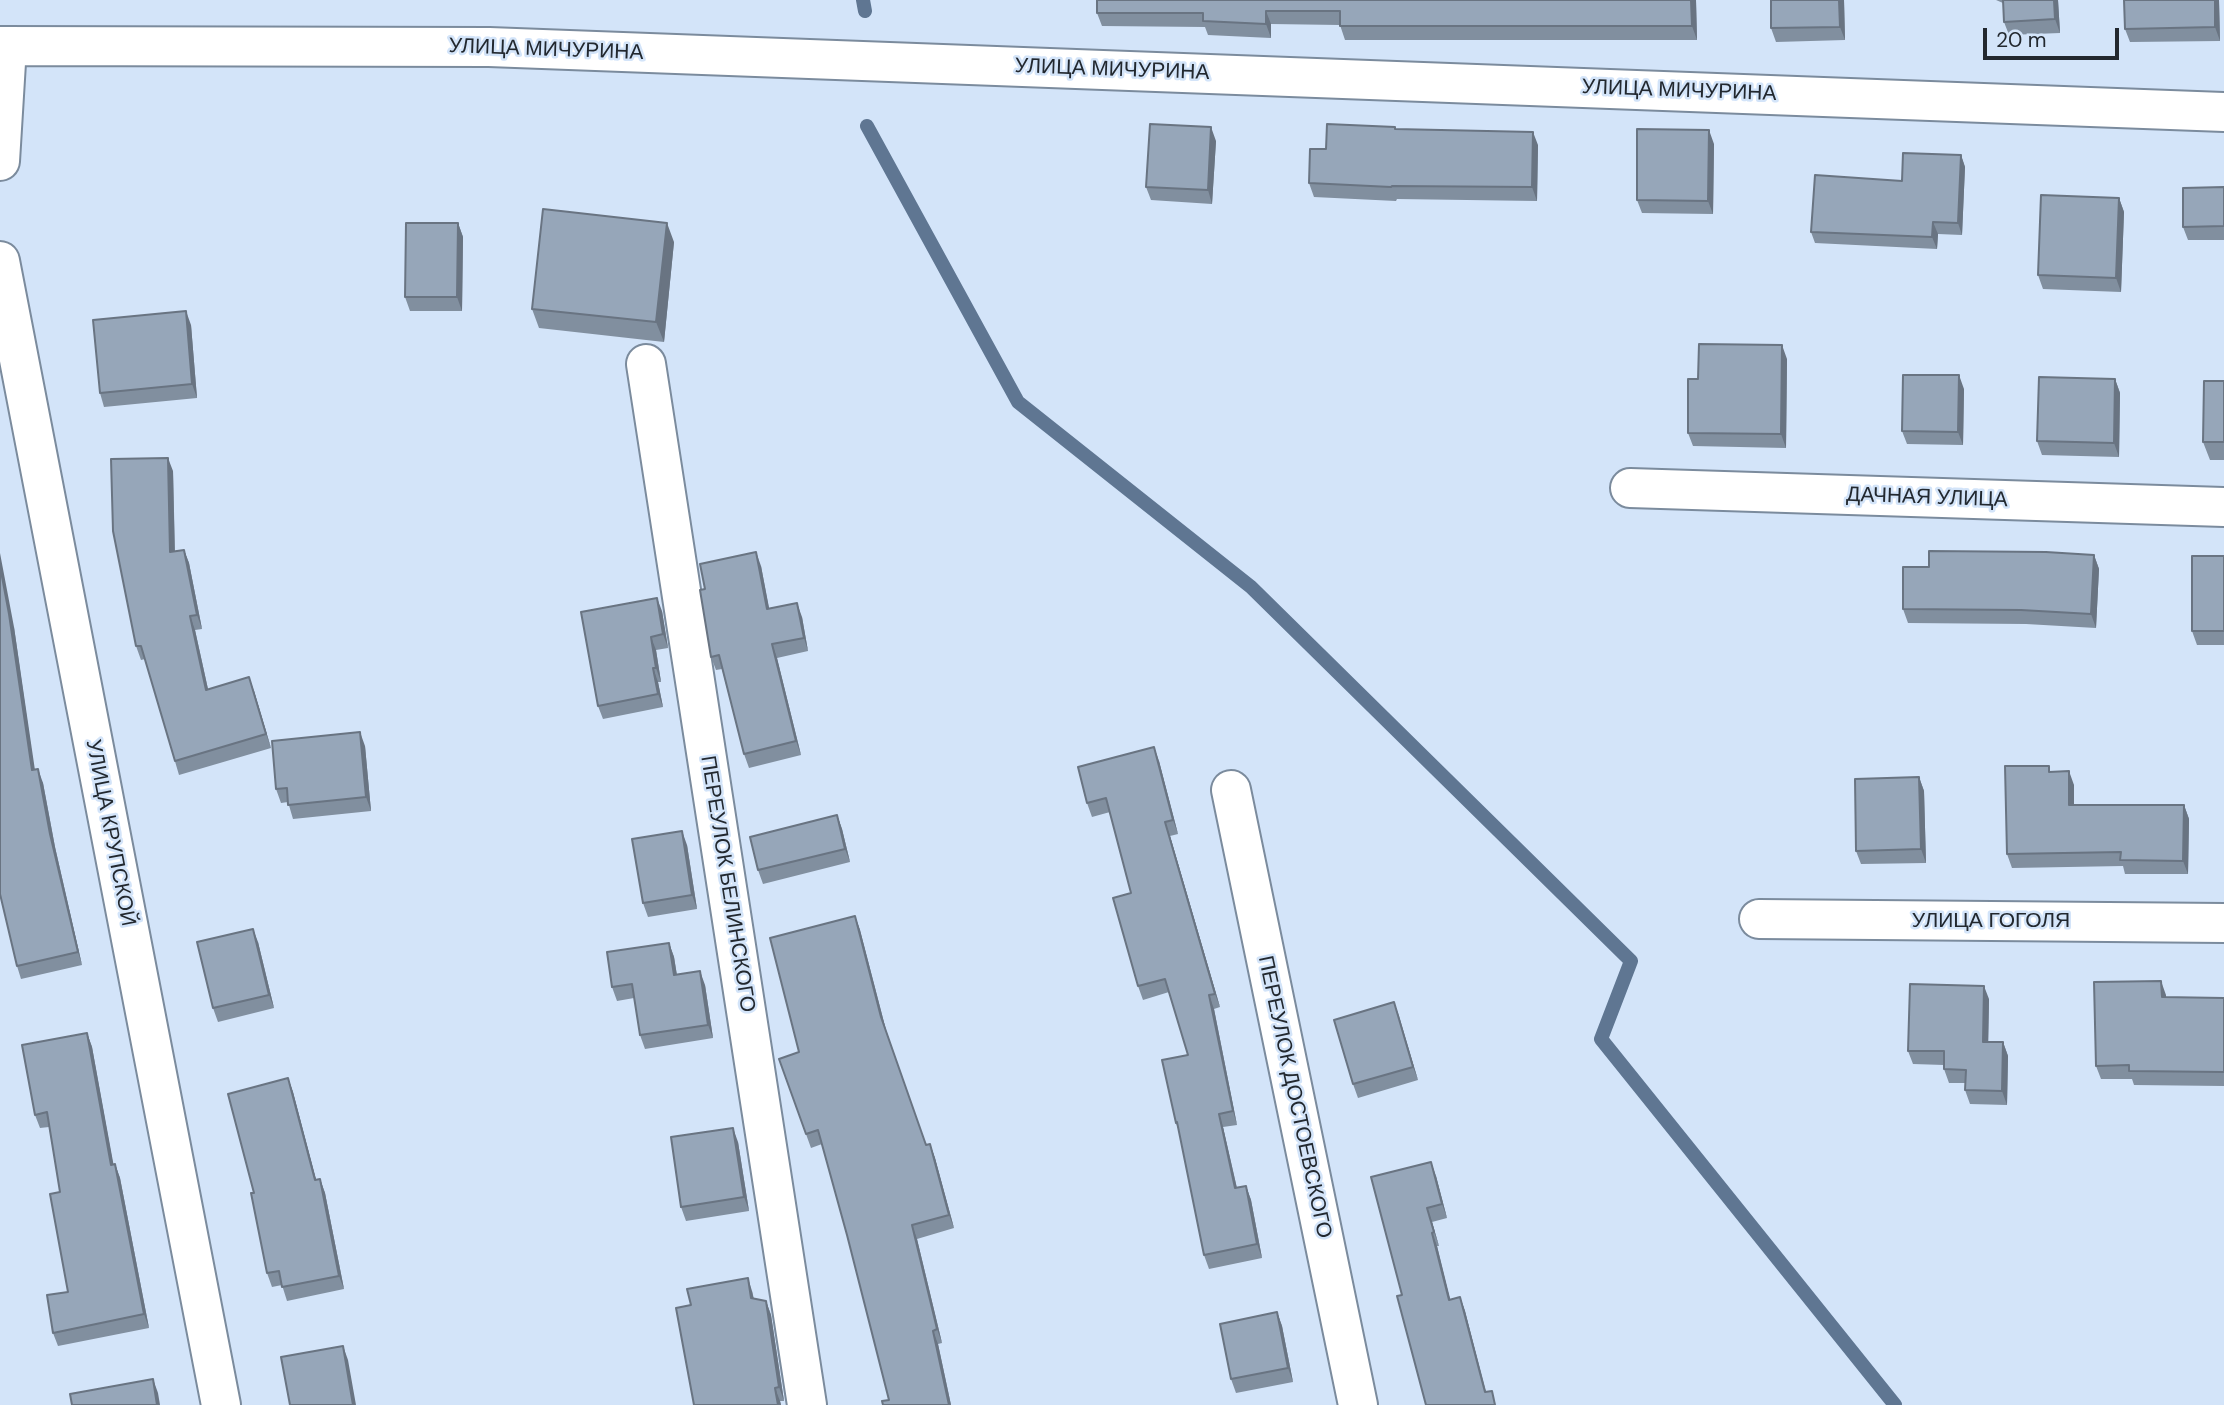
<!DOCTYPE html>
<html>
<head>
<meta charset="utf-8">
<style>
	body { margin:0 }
	#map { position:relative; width:2224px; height:1405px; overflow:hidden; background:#d3e4f9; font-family:"DM Sans",sans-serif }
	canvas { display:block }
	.scale { position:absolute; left:1983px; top:28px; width:136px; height:32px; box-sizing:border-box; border:4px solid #22282f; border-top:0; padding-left:9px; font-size:21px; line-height:24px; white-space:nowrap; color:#22282f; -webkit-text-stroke:5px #d3e4f9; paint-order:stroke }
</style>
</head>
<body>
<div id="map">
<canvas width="2224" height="1405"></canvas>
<div class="scale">20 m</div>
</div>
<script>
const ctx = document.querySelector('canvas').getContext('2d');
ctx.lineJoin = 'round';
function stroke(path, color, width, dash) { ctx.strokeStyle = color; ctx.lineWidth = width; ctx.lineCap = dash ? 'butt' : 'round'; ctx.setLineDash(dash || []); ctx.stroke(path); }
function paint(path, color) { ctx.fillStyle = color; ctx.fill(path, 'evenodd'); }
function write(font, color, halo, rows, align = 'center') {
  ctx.font = font + ' "DM Sans",sans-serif'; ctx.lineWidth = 5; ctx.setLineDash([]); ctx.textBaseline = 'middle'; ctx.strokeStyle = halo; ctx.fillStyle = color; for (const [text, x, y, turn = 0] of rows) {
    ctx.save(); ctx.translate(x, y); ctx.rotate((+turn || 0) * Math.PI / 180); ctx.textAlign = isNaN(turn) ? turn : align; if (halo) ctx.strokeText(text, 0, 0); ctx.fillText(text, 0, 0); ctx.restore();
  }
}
stroke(new Path2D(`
	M 863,0 L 865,11
	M 867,126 L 1018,402 L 1251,587 L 1631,961 L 1601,1039 L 1895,1405`), '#5f7692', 14);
const minor = new Path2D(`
	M 0,46 L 489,47 L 2224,112
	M 0,161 L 7,46
	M 0,261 L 221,1405
	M 646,364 L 807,1405
	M 1630,488 L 2224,507
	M 1231,790 L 1358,1405
	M 1759,919 L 2224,923`);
stroke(minor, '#7b8b9d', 42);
stroke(minor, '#fff', 38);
paint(new Path2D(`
	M 1696,0 L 1697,40 L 1345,40 L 1340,25 L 1271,24 L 1271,38 L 1208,35 L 1205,27 L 1102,26 L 1097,13 Z
	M 1771,0 L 1844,0 L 1845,40 L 1776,42 L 1771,28 Z
	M 1996,0 L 2058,0 L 2060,33 L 2009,35 L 2004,22 L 2003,3 Z
	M 2219,0 L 2220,41 L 2130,42 L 2125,29 Z
	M 1395,129 L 1538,145 L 1537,201 L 1397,199 L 1396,201 L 1314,197 L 1309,183 L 1326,149 Z
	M 1216,141 L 1212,204 L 1151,200 L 1146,187 Z
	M 1714,144 L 1713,214 L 1642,213 L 1637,200 Z
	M 1961,155 L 1965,167 L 1962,235 L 1938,234 L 1937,249 L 1815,243 L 1811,232 L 1902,181 Z
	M 2224,187 L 2224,240 L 2188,240 L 2183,227 Z
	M 2119,198 L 2124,212 L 2121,292 L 2043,289 L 2038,275 Z
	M 458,223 L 463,237 L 462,311 L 410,311 L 405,297 Z
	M 674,242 L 664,342 L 539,328 L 532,309 Z
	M 191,325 L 197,398 L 104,407 L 100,393 Z
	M 1787,359 L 1786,448 L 1693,446 L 1688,433 L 1698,379 Z
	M 2115,379 L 2120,393 L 2119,457 L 2042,455 L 2037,441 Z
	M 2224,381 L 2224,460 L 2210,460 L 2203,442 Z
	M 1964,389 L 1963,445 L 1907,444 L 1902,431 Z
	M 173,471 L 175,551 L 184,550 L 189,563 L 202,629 L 195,630 L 208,689 L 254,691 L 271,748 L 179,775 L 145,659 L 141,660 L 136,646 Z
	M 2094,555 L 2099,569 L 2096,628 L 2026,624 L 1908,623 L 1903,609 L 1929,567 Z
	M 2224,556 L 2224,645 L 2197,645 L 2192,631 Z
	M 761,566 L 769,609 L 802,617 L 808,651 L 777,658 L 801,755 L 749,768 L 744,754 L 722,669 L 716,670 L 711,657 L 705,589 Z
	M 662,611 L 668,648 L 656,650 L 661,682 L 658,682 L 663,707 L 603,719 L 598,706 Z
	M 14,627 L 34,769 L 43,783 L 55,847 L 82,965 L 21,979 L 17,966 Z
	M 365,746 L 371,811 L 293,819 L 288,802 L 281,803 L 276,789 Z
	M 1159,761 L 1178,834 L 1170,836 L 1220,1007 L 1214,1009 L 1237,1125 L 1223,1127 L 1237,1188 L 1246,1186 L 1251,1200 L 1262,1258 L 1209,1269 L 1204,1255 L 1180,1134 L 1176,1123 L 1188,1055 L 1169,992 L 1143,1000 L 1138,986 L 1131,893 L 1110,812 L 1092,817 L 1087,803 Z
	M 2051,772 L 2074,785 L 2074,805 L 2184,805 L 2189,819 L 2188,874 L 2125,874 L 2123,866 L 2012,868 L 2007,854 Z
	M 1919,777 L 1924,791 L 1926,863 L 1861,864 L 1856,851 Z
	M 837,815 L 842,829 L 850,862 L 763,884 L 758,870 Z
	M 687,845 L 697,909 L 648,917 L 643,903 Z
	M 855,916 L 860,930 L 886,1030 L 926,1145 L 930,1144 L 935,1158 L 954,1228 L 917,1239 L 942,1343 L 938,1344 L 951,1405 L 883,1405 L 889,1400 L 847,1235 L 822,1144 L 811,1148 L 779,1059 L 799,1052 Z
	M 258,942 L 274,1008 L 218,1022 L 213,1008 Z
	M 669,943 L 674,957 L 677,975 L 705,985 L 713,1038 L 645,1049 L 640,1035 L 634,998 L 617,1001 L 612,987 Z
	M 2166,995 L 2166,997 L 2224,998 L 2224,1086 L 2134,1085 L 2132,1079 L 2101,1079 L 2096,1066 Z
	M 1989,999 L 1988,1042 L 2003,1042 L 2008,1056 L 2007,1105 L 1970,1104 L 1965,1090 L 1965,1083 L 1949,1083 L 1944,1069 L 1944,1065 L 1913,1064 L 1908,1051 Z
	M 1394,1002 L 1418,1080 L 1358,1098 L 1353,1084 Z
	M 87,1033 L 92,1047 L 113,1164 L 115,1164 L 120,1178 L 149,1328 L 58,1346 L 53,1333 L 68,1292 L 60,1192 L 49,1127 L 40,1128 L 35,1115 Z
	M 288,1078 L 293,1092 L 316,1180 L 320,1179 L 325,1193 L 344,1289 L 287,1301 L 282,1285 L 272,1287 L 267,1273 L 254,1193 Z
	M 738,1142 L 749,1211 L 686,1221 L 681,1207 Z
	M 1436,1176 L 1447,1218 L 1432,1222 L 1439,1246 L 1437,1246 L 1450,1300 L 1460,1297 L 1465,1311 L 1486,1391 L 1497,1405 L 1402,1295 Z
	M 752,1291 L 754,1299 L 766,1301 L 771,1315 L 784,1401 L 780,1401 L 781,1405 L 694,1405 Z
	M 1277,1312 L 1282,1326 L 1293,1382 L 1236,1393 L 1231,1379 Z`), '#818f9f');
paint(new Path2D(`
	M 1691,0 L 1696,0 L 1697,40 L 1692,26 Z
	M 1839,0 L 1844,0 L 1845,40 L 1840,27 Z
	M 2054,0 L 2058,0 L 2060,33 L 2055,19 Z
	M 2215,0 L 2219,0 L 2220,41 L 2215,27 Z
	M 1266,11 L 1271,24 L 1271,38 L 1266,24 Z
	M 1211,127 L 1216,141 L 1212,204 L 1208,190 Z
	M 1709,130 L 1714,144 L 1713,214 L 1708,201 Z
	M 1533,132 L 1538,145 L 1537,201 L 1532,187 Z
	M 1961,155 L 1965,167 L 1962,235 L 1958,223 Z
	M 2119,198 L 2124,212 L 2121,292 L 2116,278 Z
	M 1933,222 L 1938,234 L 1937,249 L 1932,237 Z
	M 458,223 L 463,237 L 462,311 L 457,297 Z
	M 667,223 L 674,242 L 664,342 L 656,322 Z
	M 186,311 L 191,325 L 197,398 L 192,384 Z
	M 1782,345 L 1787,359 L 1786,448 L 1781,434 Z
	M 1959,375 L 1964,389 L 1963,445 L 1958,432 Z
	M 2115,379 L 2120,393 L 2119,457 L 2114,443 Z
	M 168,458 L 173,471 L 175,566 L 170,552 Z
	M 184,550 L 189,563 L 202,629 L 197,615 Z
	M 756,552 L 761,566 L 772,623 L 767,609 Z
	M 0,553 L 14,627 L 37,784 L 32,770 L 0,566 Z
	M 2094,555 L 2099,569 L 2096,628 L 2091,614 Z
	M 657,598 L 662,611 L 668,648 L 663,634 Z
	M 797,603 L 802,617 L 808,651 L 804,638 Z
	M 190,616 L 195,630 L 211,703 L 206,690 Z
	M 651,637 L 656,650 L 661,682 L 656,668 Z
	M 772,644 L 777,658 L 801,755 L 796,741 Z
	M 653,668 L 658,682 L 663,707 L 658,694 Z
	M 249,677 L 254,691 L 271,748 L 266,734 Z
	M 360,732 L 365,746 L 371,811 L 366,797 Z
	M 1154,747 L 1159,761 L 1178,834 L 1173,820 Z
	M 38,769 L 43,783 L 55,847 L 82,965 L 78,952 L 50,834 Z
	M 2069,771 L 2074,785 L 2074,818 L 2069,805 Z
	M 1919,777 L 1924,791 L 1926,863 L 1921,849 Z
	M 2184,805 L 2189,819 L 2188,874 L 2183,861 Z
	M 837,815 L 842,829 L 850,862 L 845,849 Z
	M 1165,822 L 1170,836 L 1220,1007 L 1215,994 Z
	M 682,831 L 687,845 L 697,909 L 692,895 Z
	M 855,916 L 860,930 L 886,1030 L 881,1017 Z
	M 253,929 L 258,942 L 274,1008 L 269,995 Z
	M 669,943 L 674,957 L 679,989 L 674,975 Z
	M 700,971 L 705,985 L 713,1038 L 708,1025 Z
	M 2161,981 L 2166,995 L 2167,1011 L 2162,997 Z
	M 1984,986 L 1989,999 L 1988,1056 L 1983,1042 Z
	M 1209,995 L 1214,1009 L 1237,1125 L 1233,1111 Z
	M 1394,1002 L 1399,1016 L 1418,1080 L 1413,1067 Z
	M 87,1033 L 92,1047 L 116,1178 L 111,1165 Z
	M 2003,1042 L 2008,1056 L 2007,1105 L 2002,1091 Z
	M 288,1078 L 293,1092 L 320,1194 L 315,1180 Z
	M 1219,1114 L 1223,1127 L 1240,1202 L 1235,1188 Z
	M 733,1128 L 738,1142 L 749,1211 L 744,1197 Z
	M 930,1144 L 935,1158 L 954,1228 L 949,1215 Z
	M 1431,1162 L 1436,1176 L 1447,1218 L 1442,1204 Z
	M 115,1164 L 120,1178 L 149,1328 L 144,1314 Z
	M 320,1179 L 325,1193 L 344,1289 L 339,1276 Z
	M 1246,1186 L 1251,1200 L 1262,1258 L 1257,1244 Z
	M 1427,1208 L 1432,1222 L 1439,1246 L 1434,1232 Z
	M 912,1225 L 917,1239 L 942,1343 L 937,1329 Z
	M 1432,1233 L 1437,1246 L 1454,1314 L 1449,1300 Z
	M 748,1278 L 752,1291 L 756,1312 L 751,1298 Z
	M 1460,1297 L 1465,1311 L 1489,1405 L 1485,1392 Z
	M 766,1301 L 771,1315 L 784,1401 L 779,1387 Z
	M 1277,1312 L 1282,1326 L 1293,1382 L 1288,1368 Z
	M 933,1331 L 938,1344 L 951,1405 L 949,1405 Z
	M 343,1346 L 348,1360 L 356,1405 L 353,1405 Z
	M 153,1379 L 158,1393 L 160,1405 L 157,1405 Z
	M 775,1388 L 780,1401 L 781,1405 L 778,1405 Z`), '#697482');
const building = new Path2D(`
	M 1097,0 L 1691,0 L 1692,26 L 1340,26 L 1340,11 L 1266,11 L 1266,24 L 1203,21 L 1203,13 L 1097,13 Z
	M 1771,0 L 1839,0 L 1840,27 L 1771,28 Z
	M 2003,0 L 2054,0 L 2055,19 L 2004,22 Z
	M 2124,0 L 2215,0 L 2215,27 L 2125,29 Z
	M 1150,124 L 1211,127 L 1208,190 L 1146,187 Z
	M 1327,124 L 1395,127 L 1395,129 L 1533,132 L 1532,187 L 1392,186 L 1391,187 L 1309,183 L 1310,149 L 1326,149 Z
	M 1637,129 L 1709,130 L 1708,201 L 1637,200 Z
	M 1903,153 L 1961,155 L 1958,223 L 1933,222 L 1932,237 L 1811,232 L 1815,175 L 1902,181 Z
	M 2224,187 L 2224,226 L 2183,227 L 2183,188 Z
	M 2041,195 L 2119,198 L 2116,278 L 2038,275 Z
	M 543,209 L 667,223 L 656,322 L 532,309 Z
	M 406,223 L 458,223 L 457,297 L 405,297 Z
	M 186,311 L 192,384 L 100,393 L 93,320 Z
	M 1699,344 L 1782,345 L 1781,434 L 1688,433 L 1688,379 L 1698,379 Z
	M 1903,375 L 1959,375 L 1958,432 L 1902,431 Z
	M 2039,377 L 2115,379 L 2114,443 L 2037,441 Z
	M 2204,381 L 2224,381 L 2224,442 L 2203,442 Z
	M 168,458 L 170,552 L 184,550 L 197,615 L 190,616 L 206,690 L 249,677 L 266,734 L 175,761 L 141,646 L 136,646 L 113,531 L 111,459 Z
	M 1929,551 L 2046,552 L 2094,555 L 2091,614 L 2021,610 L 1903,609 L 1903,567 L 1929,567 Z
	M 756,552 L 767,609 L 797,603 L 804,638 L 772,644 L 796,741 L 744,754 L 719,655 L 711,657 L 700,590 L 705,589 L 700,564 Z
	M 2192,556 L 2224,556 L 2224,631 L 2192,631 Z
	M 0,566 L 9,614 L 32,770 L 38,769 L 50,834 L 78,952 L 17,966 L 0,894 Z
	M 657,598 L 663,634 L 651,637 L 656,668 L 653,668 L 658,694 L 598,706 L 581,612 Z
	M 360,732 L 366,797 L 288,805 L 287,788 L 276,789 L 272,741 Z
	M 1154,747 L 1173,820 L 1165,822 L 1215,994 L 1209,995 L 1233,1111 L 1219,1114 L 1235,1188 L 1246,1186 L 1257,1244 L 1204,1255 L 1177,1122 L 1176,1123 L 1162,1060 L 1188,1055 L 1165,979 L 1138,986 L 1113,898 L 1131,893 L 1106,798 L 1087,803 L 1078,767 Z
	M 2005,766 L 2049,766 L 2049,772 L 2069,771 L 2069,805 L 2184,805 L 2183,861 L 2120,860 L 2121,852 L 2007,854 Z
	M 1919,777 L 1921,849 L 1856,851 L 1855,779 Z
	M 837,815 L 845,849 L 758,870 L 750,837 Z
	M 682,831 L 692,895 L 643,903 L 632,839 Z
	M 855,916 L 881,1017 L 926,1145 L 930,1144 L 949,1215 L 912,1225 L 937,1329 L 933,1331 L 949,1405 L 883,1405 L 882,1401 L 889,1400 L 847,1235 L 818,1130 L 806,1134 L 779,1059 L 799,1052 L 770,938 Z
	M 253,929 L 269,995 L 213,1008 L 197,942 Z
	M 669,943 L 674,975 L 700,971 L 708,1025 L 640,1035 L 632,984 L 612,987 L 607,952 Z
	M 2161,981 L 2162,997 L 2224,998 L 2224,1072 L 2129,1071 L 2129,1065 L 2096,1066 L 2094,982 Z
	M 1910,984 L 1984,986 L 1983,1042 L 2003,1042 L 2002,1091 L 1965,1090 L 1966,1070 L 1944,1069 L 1944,1051 L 1908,1051 Z
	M 1394,1002 L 1413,1067 L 1353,1084 L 1334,1020 Z
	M 87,1033 L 111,1165 L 115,1164 L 144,1314 L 53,1333 L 47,1295 L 68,1292 L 50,1194 L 60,1192 L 47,1112 L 35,1115 L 22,1045 Z
	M 288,1078 L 315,1180 L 320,1179 L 339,1276 L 282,1287 L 279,1271 L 267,1273 L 251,1193 L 254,1193 L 228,1094 Z
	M 733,1128 L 744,1197 L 681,1207 L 671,1137 Z
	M 1431,1162 L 1442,1204 L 1427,1208 L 1434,1232 L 1432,1233 L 1449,1300 L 1460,1297 L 1485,1392 L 1492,1391 L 1495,1405 L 1426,1405 L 1397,1296 L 1402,1295 L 1371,1177 Z
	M 748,1278 L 751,1298 L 766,1301 L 779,1387 L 775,1388 L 778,1405 L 694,1405 L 676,1308 L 691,1305 L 687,1289 Z
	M 1277,1312 L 1288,1368 L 1231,1379 L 1220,1324 Z
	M 343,1346 L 353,1405 L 290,1405 L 281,1357 Z
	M 153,1379 L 157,1405 L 72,1405 L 70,1394 Z`);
paint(building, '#96a6b9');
stroke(building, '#697482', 2);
write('21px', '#22282f', '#d3e4f9', [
	["УЛИЦА МИЧУРИНА",546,50,2],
	["УЛИЦА МИЧУРИНА",1112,70,2],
	["УЛИЦА МИЧУРИНА",1679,91,2],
	["ДАЧНАЯ УЛИЦА",1927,498,2],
	["УЛИЦА КРУПСКОЙ",110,833,79],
	["ПЕРЕУЛОК БЕЛИНСКОГО",727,884,81],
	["УЛИЦА ГОГОЛЯ",1991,921],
	["ПЕРЕУЛОК ДОСТОЕВСКОГО",1294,1097,78]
]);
</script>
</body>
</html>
